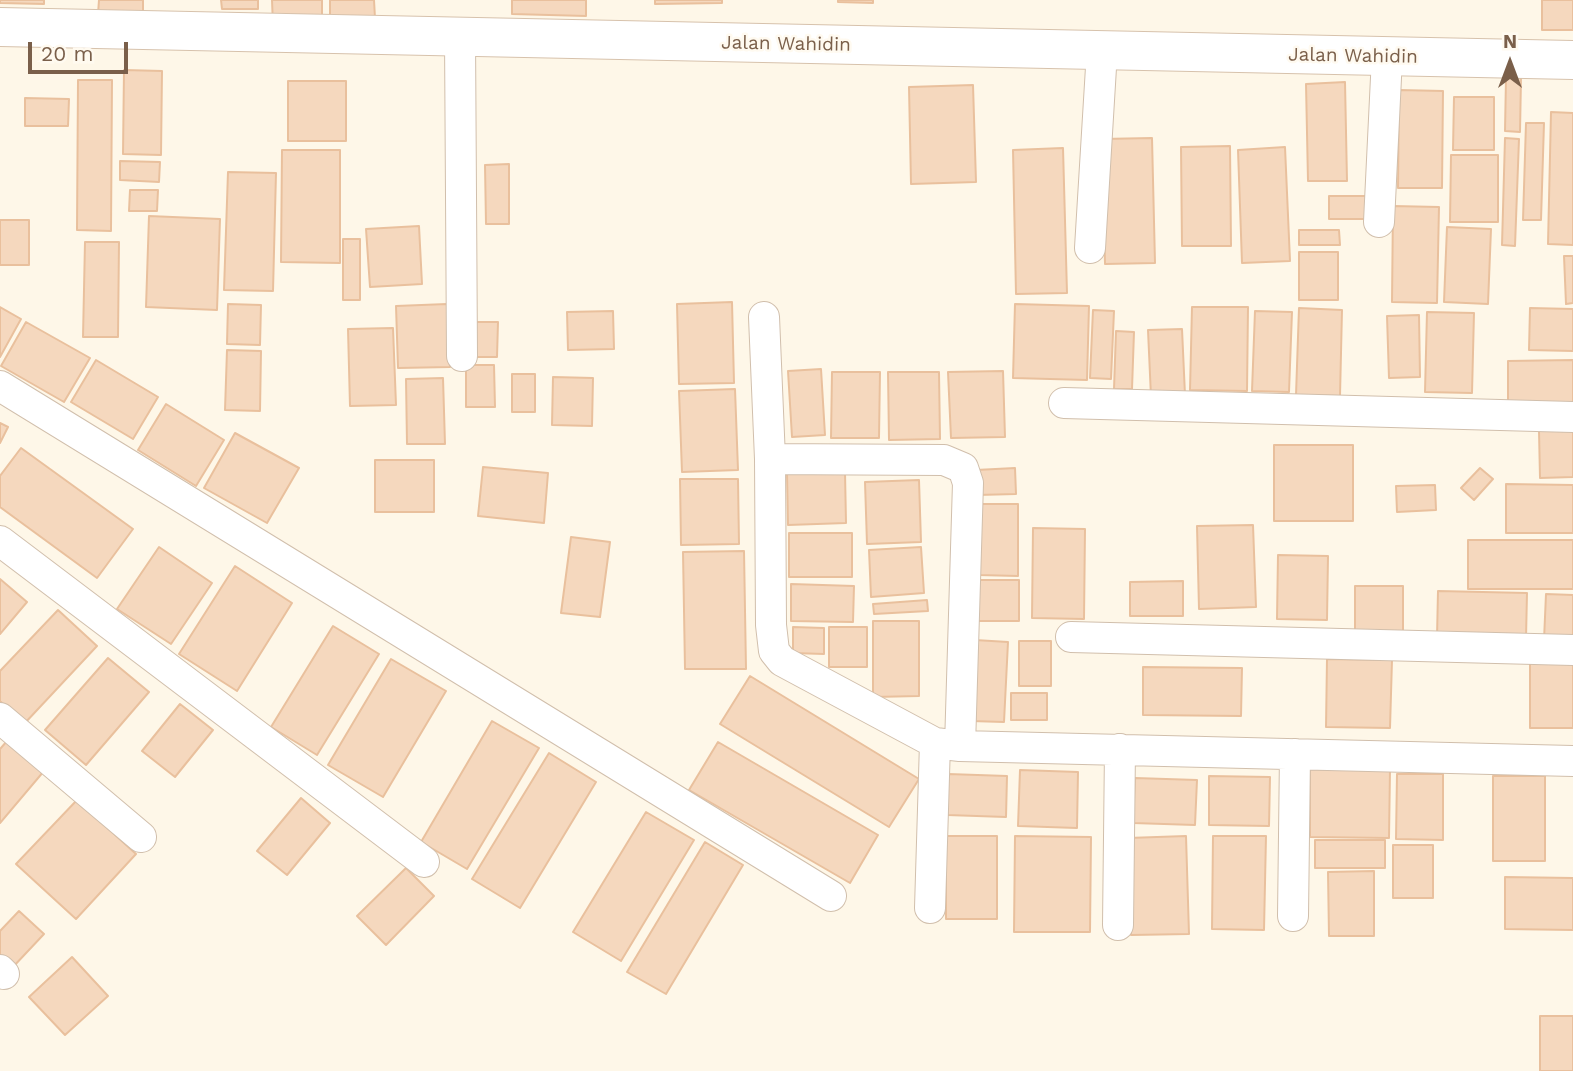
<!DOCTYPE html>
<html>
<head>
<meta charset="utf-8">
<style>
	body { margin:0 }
	#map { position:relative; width:1573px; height:1071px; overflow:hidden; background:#fef7e8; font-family:"Work Sans",sans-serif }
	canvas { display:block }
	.north { position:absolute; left:1475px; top:28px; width:70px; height:70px; -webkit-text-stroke:5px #fffaf0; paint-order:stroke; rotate:0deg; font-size:19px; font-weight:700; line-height:28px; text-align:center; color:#7a5f4a }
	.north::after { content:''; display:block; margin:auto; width:24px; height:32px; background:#7a5f4a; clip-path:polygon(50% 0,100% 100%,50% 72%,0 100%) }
	.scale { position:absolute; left:28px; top:42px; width:100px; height:32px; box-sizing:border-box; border:4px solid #7a5f4a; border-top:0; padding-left:9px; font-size:21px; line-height:24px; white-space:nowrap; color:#7a5f4a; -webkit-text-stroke:5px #fffaf0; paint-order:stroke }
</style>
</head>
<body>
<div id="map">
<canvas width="1573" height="1071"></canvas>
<div class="north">N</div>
<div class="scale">20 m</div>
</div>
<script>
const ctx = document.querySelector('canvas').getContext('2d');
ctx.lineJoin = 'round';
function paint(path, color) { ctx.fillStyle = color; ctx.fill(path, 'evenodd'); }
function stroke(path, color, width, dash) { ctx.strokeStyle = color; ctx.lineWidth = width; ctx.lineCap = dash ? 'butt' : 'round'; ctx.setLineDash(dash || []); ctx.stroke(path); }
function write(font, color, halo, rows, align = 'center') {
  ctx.font = font + ' "Work Sans",sans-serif'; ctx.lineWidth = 5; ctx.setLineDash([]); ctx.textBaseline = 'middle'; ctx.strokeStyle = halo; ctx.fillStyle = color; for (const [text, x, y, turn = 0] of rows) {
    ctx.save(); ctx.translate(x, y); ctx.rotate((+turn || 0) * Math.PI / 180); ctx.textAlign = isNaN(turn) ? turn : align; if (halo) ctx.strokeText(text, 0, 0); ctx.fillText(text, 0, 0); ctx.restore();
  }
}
const building = new Path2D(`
	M 0,0 L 44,0 L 44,4 L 0,3 Z
	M 99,0 L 143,0 L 143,15 L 98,14 Z
	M 221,0 L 258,0 L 258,9 L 222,9 Z
	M 272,0 L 322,0 L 322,25 L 273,26 Z
	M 330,0 L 374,0 L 375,18 L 330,19 Z
	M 512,0 L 586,0 L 586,16 L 512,14 Z
	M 655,0 L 722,0 L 722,3 L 655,4 Z
	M 838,0 L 873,0 L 873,3 L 838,2 Z
	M 1542,0 L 1573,0 L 1573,30 L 1542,30 Z
	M 124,70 L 162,71 L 161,155 L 123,154 Z
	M 1506,78 L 1521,78 L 1520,132 L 1505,131 Z
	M 78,80 L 112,80 L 111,231 L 77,230 Z
	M 288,81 L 346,81 L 346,141 L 288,141 Z
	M 1345,82 L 1347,181 L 1308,181 L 1306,84 Z
	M 973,85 L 976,182 L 911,184 L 909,87 Z
	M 1399,90 L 1443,91 L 1442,188 L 1398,188 Z
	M 1454,97 L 1494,97 L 1494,150 L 1453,150 Z
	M 25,98 L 69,99 L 68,126 L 25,126 Z
	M 1551,112 L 1573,113 L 1573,245 L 1548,244 Z
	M 1526,123 L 1544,123 L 1541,220 L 1523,220 Z
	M 1152,138 L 1155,263 L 1105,264 L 1102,139 Z
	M 1505,138 L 1519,139 L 1515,246 L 1502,245 Z
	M 1230,146 L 1231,246 L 1182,246 L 1181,147 Z
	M 1285,147 L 1290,261 L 1242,263 L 1238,150 Z
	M 1063,148 L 1067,293 L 1016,294 L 1013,150 Z
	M 282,150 L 340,150 L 340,263 L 281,262 Z
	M 1451,155 L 1498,155 L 1498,222 L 1450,222 Z
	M 120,161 L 160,162 L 159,182 L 120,180 Z
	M 509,164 L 509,224 L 486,224 L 485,165 Z
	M 228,172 L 276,173 L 273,291 L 224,290 Z
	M 130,190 L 158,190 L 157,211 L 129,211 Z
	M 1329,196 L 1376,196 L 1376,219 L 1329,219 Z
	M 1393,206 L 1439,207 L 1437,303 L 1392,302 Z
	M 149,216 L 220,219 L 217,310 L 146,307 Z
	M 0,220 L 29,220 L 29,265 L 0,265 Z
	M 419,226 L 422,284 L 370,287 L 366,229 Z
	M 1447,227 L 1491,229 L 1488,304 L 1444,302 Z
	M 1299,230 L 1339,230 L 1340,245 L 1299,245 Z
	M 343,239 L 360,239 L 360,300 L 343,300 Z
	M 85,242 L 119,242 L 118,337 L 83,337 Z
	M 1299,252 L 1338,252 L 1338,300 L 1299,300 Z
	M 1564,256 L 1573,256 L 1573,303 L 1566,304 Z
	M 732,302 L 734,383 L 679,384 L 677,304 Z
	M 228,304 L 261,305 L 260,345 L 227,344 Z
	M 447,304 L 450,367 L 398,368 L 396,306 Z
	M 1015,304 L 1089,306 L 1087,380 L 1013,378 Z
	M 0,307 L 21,319 L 0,357 Z
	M 1192,307 L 1248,307 L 1247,391 L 1190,390 Z
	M 1299,308 L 1342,310 L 1340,396 L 1296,395 Z
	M 1530,308 L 1573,309 L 1573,351 L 1529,350 Z
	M 1093,310 L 1114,311 L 1111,379 L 1090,378 Z
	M 613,311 L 614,349 L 568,350 L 567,312 Z
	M 1255,311 L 1292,312 L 1289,392 L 1252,391 Z
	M 1427,312 L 1474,313 L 1472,393 L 1425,392 Z
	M 1419,315 L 1420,377 L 1389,378 L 1387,316 Z
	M 26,322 L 90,358 L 64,402 L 1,366 Z
	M 468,322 L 498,322 L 497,357 L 468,357 Z
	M 393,328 L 396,405 L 350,406 L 348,329 Z
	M 1182,329 L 1185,395 L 1151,397 L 1148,330 Z
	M 1116,331 L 1134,332 L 1132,389 L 1114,389 Z
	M 227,350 L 261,351 L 260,411 L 225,410 Z
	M 96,360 L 158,397 L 133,439 L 71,402 Z
	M 1573,360 L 1573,406 L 1508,407 L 1508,361 Z
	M 466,365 L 494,365 L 495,407 L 466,407 Z
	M 821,369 L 825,435 L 792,437 L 788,371 Z
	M 1003,371 L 1005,437 L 951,438 L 948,372 Z
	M 832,372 L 880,372 L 879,438 L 831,438 Z
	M 888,372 L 939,372 L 940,439 L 889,440 Z
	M 512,374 L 535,374 L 535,412 L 512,412 Z
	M 553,377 L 593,378 L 592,426 L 552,425 Z
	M 443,378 L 445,444 L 407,444 L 406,379 Z
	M 735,389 L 738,470 L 682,472 L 679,391 Z
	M 166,404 L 224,440 L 196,486 L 138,450 Z
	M 0,423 L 8,427 L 0,443 Z
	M 1539,431 L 1573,431 L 1573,477 L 1540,478 Z
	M 235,433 L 299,468 L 267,523 L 204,488 Z
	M 1274,445 L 1353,445 L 1353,521 L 1274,521 Z
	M 21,448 L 133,529 L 97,578 L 0,507 L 0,476 Z
	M 375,460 L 434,460 L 434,512 L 375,512 Z
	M 483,467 L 548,473 L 544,523 L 478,516 Z
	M 1015,468 L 1016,494 L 977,495 L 976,470 Z
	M 1480,468 L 1493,479 L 1474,500 L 1461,488 Z
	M 845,472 L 846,523 L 788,525 L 787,473 Z
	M 680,479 L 738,479 L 739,544 L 681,545 Z
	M 919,480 L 921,542 L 867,544 L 865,482 Z
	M 1506,484 L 1573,485 L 1573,533 L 1506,533 Z
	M 1435,485 L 1436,510 L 1397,512 L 1396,486 Z
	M 979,504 L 1018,504 L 1018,576 L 978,575 Z
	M 1253,525 L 1256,607 L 1199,609 L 1197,526 Z
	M 1033,528 L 1085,529 L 1084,619 L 1032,618 Z
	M 789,533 L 852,533 L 852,577 L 789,577 Z
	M 571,537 L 610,542 L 600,617 L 561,613 Z
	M 1468,540 L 1573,540 L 1573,589 L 1468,589 Z
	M 159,547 L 212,583 L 171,644 L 117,609 Z
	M 921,547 L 924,593 L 871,597 L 869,550 Z
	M 744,551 L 746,669 L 685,669 L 683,552 Z
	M 1278,555 L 1328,556 L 1327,620 L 1277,619 Z
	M 235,566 L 292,603 L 237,691 L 179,654 Z
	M 0,579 L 27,602 L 0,634 Z
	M 977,580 L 1019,580 L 1019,621 L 977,621 Z
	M 1183,581 L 1183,616 L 1130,616 L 1130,582 Z
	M 791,584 L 854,586 L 853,622 L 791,621 Z
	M 1355,586 L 1403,586 L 1403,632 L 1355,632 Z
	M 1438,591 L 1527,593 L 1526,638 L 1437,637 Z
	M 1546,594 L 1573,595 L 1573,641 L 1544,640 Z
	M 927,600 L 928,611 L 874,614 L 873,604 Z
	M 58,610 L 97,646 L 24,724 L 0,701 L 0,671 Z
	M 873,621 L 919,621 L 919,696 L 873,697 Z
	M 333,626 L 379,654 L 317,755 L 271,727 Z
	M 793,627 L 824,628 L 824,654 L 793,653 Z
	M 829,627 L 867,627 L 867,667 L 829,667 Z
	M 975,640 L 1008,642 L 1004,722 L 971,721 Z
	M 1019,641 L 1051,641 L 1051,686 L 1019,686 Z
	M 108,658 L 149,692 L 86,765 L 45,730 Z
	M 391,659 L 446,691 L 383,797 L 328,765 Z
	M 1327,659 L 1392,660 L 1390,728 L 1326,727 Z
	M 1530,660 L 1573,660 L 1573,728 L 1530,728 Z
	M 1143,667 L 1242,668 L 1241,716 L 1143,715 Z
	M 750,676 L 919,779 L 889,827 L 720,724 Z
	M 1011,693 L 1047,693 L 1047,720 L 1011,720 Z
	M 180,704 L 213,730 L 175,777 L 142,751 Z
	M 492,721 L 539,748 L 467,869 L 421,842 Z
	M 7,741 L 44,771 L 0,823 L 0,749 Z
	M 718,742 L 878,835 L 850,883 L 689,790 Z
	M 549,753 L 596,782 L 520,908 L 472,879 Z
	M 1310,769 L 1390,770 L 1389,838 L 1310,837 Z
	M 1020,770 L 1078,772 L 1077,828 L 1018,826 Z
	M 948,774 L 1007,776 L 1006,817 L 947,815 Z
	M 1397,774 L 1443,774 L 1443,840 L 1396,839 Z
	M 1209,776 L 1270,777 L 1269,826 L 1209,825 Z
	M 1493,776 L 1545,776 L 1545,861 L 1493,861 Z
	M 1135,778 L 1197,780 L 1195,825 L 1133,823 Z
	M 301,798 L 330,823 L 287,875 L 257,851 Z
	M 77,800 L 136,854 L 76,919 L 16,864 Z
	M 646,812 L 694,840 L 621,961 L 573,932 Z
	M 946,836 L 997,836 L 997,919 L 946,919 Z
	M 1015,836 L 1091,837 L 1090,932 L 1014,932 Z
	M 1186,836 L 1189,934 L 1131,935 L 1128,838 Z
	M 1213,836 L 1266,836 L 1264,930 L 1212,929 Z
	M 1315,840 L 1385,840 L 1385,868 L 1315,868 Z
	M 705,842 L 743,865 L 666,994 L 627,972 Z
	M 1393,845 L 1433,845 L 1433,898 L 1393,898 Z
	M 406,868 L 434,896 L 386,945 L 357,916 Z
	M 1374,871 L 1374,936 L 1329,936 L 1328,872 Z
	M 1505,877 L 1573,878 L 1573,930 L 1505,929 Z
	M 19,911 L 44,934 L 12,968 L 0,957 L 0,931 Z
	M 72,957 L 108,996 L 65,1035 L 29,997 Z
	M 1540,1016 L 1573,1016 L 1573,1071 L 1540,1071 Z`);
paint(building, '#f5d8be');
stroke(building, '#e9c09d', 2);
const street = new Path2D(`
	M 460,36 L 462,356
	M 1379,222 L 1387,57
	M 1090,248 L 1102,51
	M 764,317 L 770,459 L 771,625 L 774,651 L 782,661 L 935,743 L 960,746 L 1573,761
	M 0,386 L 831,896
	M 1064,403 L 1573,417
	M 770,459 L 944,460 L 963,468 L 968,483 L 960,746
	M 0,541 L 424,862
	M 1071,637 L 1573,650
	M 0,718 L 141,837
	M 930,908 L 935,743
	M 1293,916 L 1295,754
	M 1118,925 L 1120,749
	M 0,970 L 4,974`);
const secondary = new Path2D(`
	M 0,27 L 1573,60`);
stroke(street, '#d1bfac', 32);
stroke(secondary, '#d7c2ac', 40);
stroke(street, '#fff', 30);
stroke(secondary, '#fff', 38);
write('19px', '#7a5f4a', '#fffaf0', [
	["Jalan Wahidin",786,44,1],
	["Jalan Wahidin",1353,56,1]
]);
</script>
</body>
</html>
